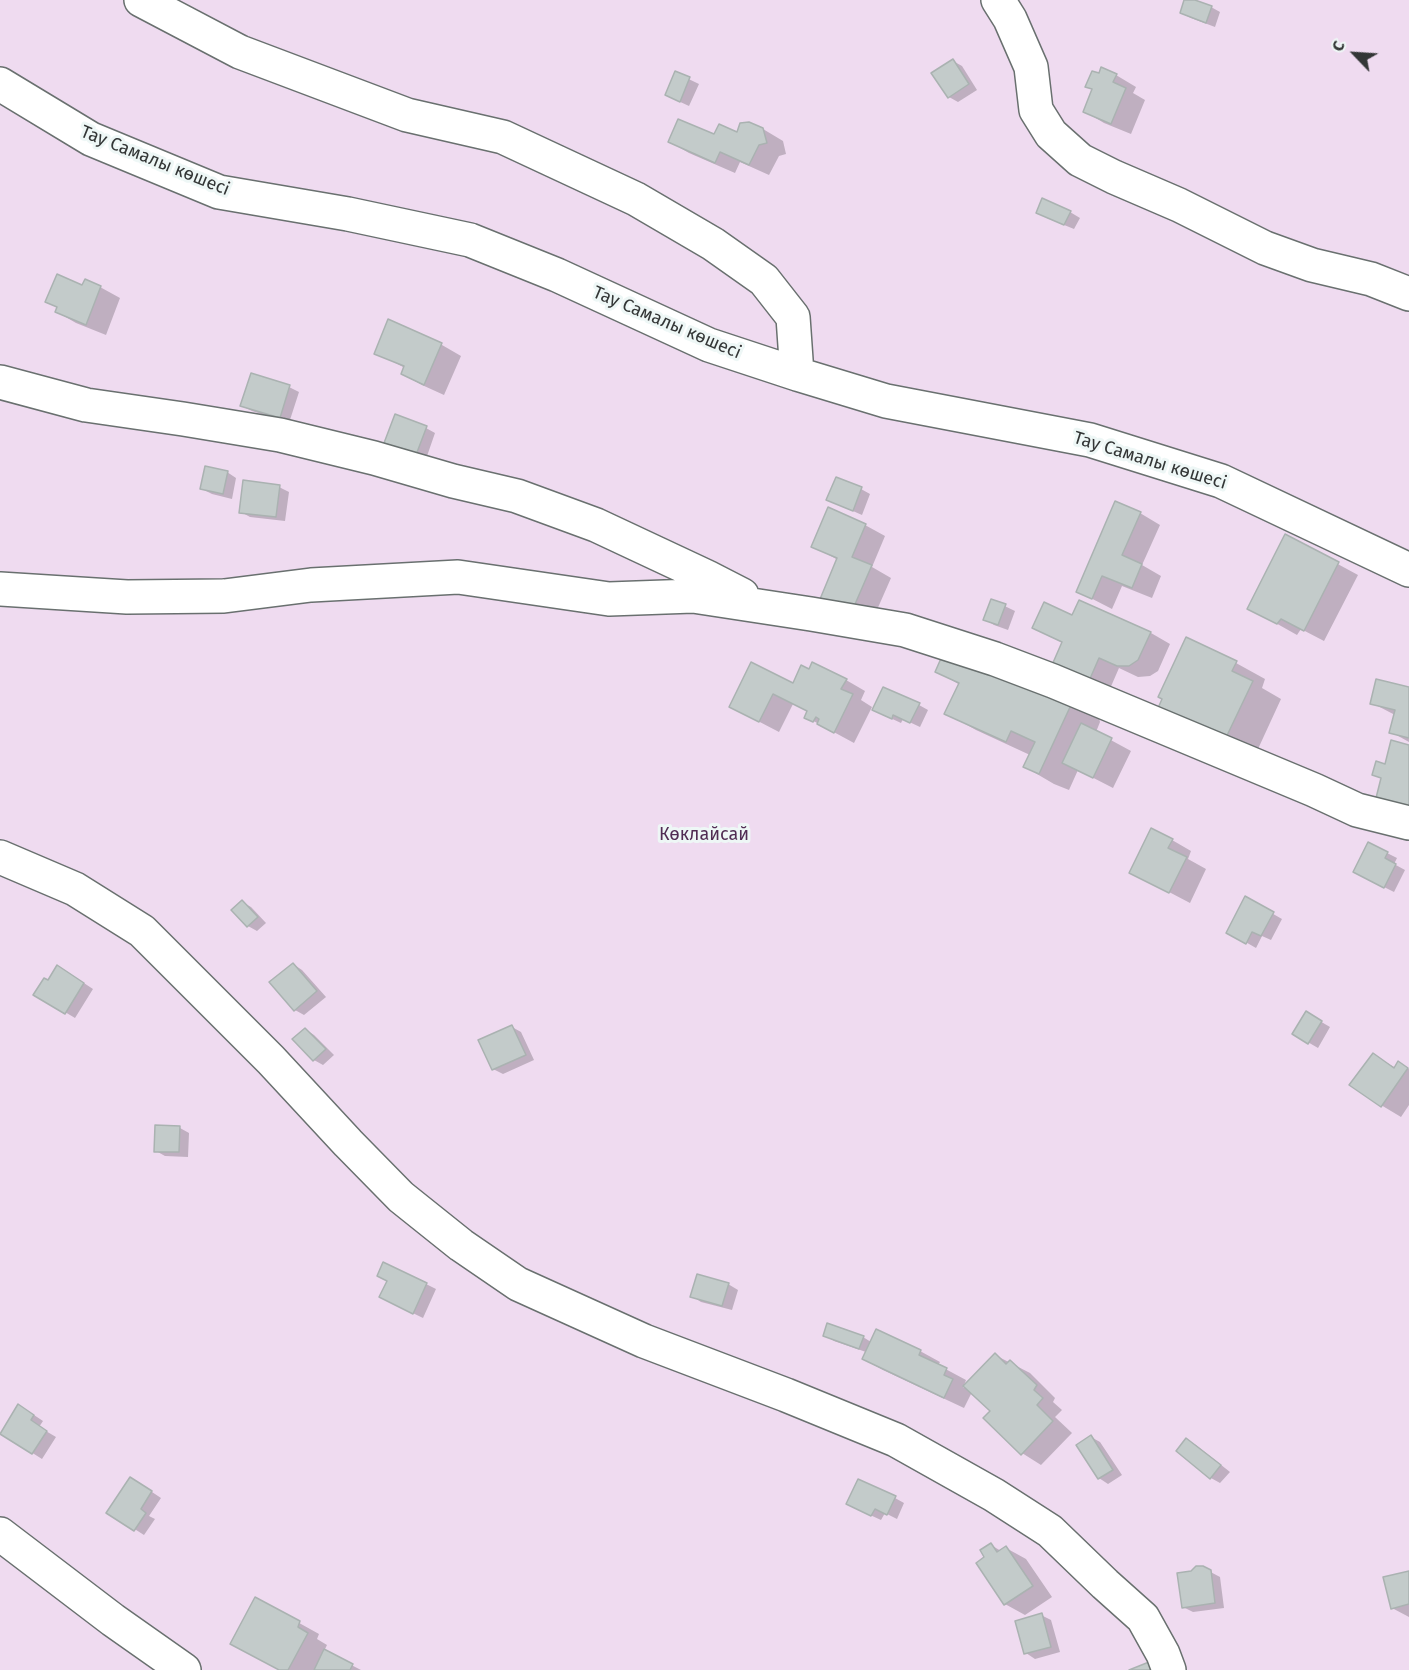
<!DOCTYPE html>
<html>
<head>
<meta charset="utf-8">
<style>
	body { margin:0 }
	#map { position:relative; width:1409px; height:1670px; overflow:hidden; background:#eef7f6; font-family:"Fira Sans",sans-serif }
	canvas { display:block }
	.north { position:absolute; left:1325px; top:24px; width:60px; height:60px; -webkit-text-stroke:4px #eef7f6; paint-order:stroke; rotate:295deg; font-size:16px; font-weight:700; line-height:24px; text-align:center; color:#333636 }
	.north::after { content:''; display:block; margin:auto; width:21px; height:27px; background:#333636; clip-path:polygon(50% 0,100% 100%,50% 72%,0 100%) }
</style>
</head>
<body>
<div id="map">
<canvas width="1409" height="1670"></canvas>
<div class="north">С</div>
</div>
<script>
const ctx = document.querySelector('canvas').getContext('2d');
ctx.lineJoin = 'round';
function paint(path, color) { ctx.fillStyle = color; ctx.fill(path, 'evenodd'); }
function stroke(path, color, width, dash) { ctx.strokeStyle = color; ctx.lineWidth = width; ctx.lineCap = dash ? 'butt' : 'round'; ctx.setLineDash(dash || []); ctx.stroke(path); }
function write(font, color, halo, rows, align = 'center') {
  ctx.font = font + ' "Fira Sans",sans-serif'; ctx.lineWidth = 6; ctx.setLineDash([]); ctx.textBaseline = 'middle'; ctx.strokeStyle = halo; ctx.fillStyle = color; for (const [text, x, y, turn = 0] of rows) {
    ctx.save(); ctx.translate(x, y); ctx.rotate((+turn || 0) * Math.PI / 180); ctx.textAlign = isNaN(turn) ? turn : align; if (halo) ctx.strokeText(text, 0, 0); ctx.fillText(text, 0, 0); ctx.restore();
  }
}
paint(new Path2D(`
	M 0,0 L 1409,0 L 1409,1670 L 0,1670 Z`), '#efdbf0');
paint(new Path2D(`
	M 1186,0 L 1191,0 L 1211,7 L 1220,12 L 1215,27 L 1191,18 L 1181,13 Z
	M 953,61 L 962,66 L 977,90 L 958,102 L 949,97 Z
	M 676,73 L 699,84 L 689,106 L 676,100 Z
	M 1116,75 L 1136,87 L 1133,93 L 1145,100 L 1131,134 L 1104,123 L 1084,111 L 1093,90 L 1087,86 Z
	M 763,129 L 783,141 L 786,154 L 779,156 L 769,175 L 740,162 L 735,173 L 689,153 L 670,142 Z
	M 1070,212 L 1080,218 L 1074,229 L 1047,218 Z
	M 83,287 L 100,287 L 120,298 L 106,335 L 76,323 L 57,312 L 58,308 L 47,302 Z
	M 389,321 L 442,345 L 461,356 L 444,395 L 422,385 L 402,374 L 405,368 L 376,353 Z
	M 289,387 L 299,392 L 289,423 L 252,411 L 242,406 Z
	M 426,428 L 435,433 L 426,459 L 395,448 L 386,443 Z
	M 227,472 L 236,478 L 232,499 L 212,494 L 202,489 Z
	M 279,487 L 289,492 L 285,521 L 250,517 L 241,512 Z
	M 861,489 L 870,494 L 862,515 L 828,500 Z
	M 1140,513 L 1160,525 L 1142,565 L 1161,576 L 1152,598 L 1122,586 L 1112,609 L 1077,591 Z
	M 865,525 L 885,536 L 872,567 L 891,578 L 869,628 L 839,615 L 838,560 L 813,546 Z
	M 1286,536 L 1358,575 L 1324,641 L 1301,629 L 1297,635 L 1249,608 Z
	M 992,600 L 1015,611 L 1008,630 L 994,625 L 985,619 Z
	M 1073,617 L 1151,633 L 1170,644 L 1158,671 L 1150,676 L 1138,677 L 1119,668 L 1109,691 L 1074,676 L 1063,643 L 1034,628 Z
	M 946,649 L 1099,718 L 1100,722 L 1096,732 L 1131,751 L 1113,788 L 1078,770 L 1069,790 L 1054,784 L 1025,767 L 1030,755 L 976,730 L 946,713 L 960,685 L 937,671 Z
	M 1236,663 L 1265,679 L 1262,688 L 1281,699 L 1252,762 L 1186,731 Z
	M 846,680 L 865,691 L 861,700 L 872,707 L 854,743 L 806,717 L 809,712 L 793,704 L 779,732 L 731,707 L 793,685 Z
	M 1409,689 L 1409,742 L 1391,732 L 1395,715 L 1372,703 Z
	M 919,705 L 928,710 L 920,727 L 903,719 L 901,723 L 884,715 Z
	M 1172,840 L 1191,851 L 1188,859 L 1206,869 L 1190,903 L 1131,872 Z
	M 1387,853 L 1397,858 L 1394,864 L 1405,870 L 1394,892 L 1364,877 Z
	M 1245,898 L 1282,919 L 1271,940 L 1262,936 L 1256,948 L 1228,932 Z
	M 242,902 L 251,907 L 266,923 L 257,931 L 248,926 Z
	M 293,964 L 302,970 L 326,997 L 304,1015 L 295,1010 Z
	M 67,972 L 93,989 L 75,1018 L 35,994 L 48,982 Z
	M 1306,1013 L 1330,1027 L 1318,1048 L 1294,1034 Z
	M 512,1027 L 521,1032 L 534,1060 L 503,1074 L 493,1069 Z
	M 305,1029 L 314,1035 L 334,1055 L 323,1065 L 314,1060 Z
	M 1373,1055 L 1396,1068 L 1399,1063 L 1409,1069 L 1409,1105 L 1401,1117 L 1381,1105 Z
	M 180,1128 L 189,1133 L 188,1157 L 165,1156 L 156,1151 Z
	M 426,1284 L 436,1289 L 423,1318 L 390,1302 Z
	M 728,1284 L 738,1290 L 732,1310 L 701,1302 L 692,1296 Z
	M 825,1335 L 863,1337 L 871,1342 L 920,1351 L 940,1362 L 938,1365 L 966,1380 L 963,1388 L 995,1355 L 1030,1373 L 1055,1398 L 1053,1402 L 1062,1410 L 1055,1417 L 1072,1433 L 1041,1465 L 1022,1453 L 992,1411 L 972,1392 L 964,1408 L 883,1370 L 863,1359 L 866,1352 L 834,1341 Z
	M 28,1411 L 43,1421 L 39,1427 L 56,1437 L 42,1459 L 1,1433 Z
	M 1091,1437 L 1100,1442 L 1122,1475 L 1108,1484 L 1099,1478 Z
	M 1187,1440 L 1196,1445 L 1230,1472 L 1220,1483 L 1211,1478 L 1178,1451 Z
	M 140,1484 L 161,1498 L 149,1516 L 155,1519 L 144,1535 L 108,1512 Z
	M 895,1498 L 904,1503 L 897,1519 L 885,1513 L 881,1520 L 857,1509 Z
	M 991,1545 L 1001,1551 L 1006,1548 L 1026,1559 L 1052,1597 L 1025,1615 L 1005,1604 L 986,1557 Z
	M 1203,1568 L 1220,1577 L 1224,1608 L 1193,1612 L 1183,1607 L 1192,1572 Z
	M 1409,1573 L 1409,1617 L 1392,1608 Z
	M 256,1599 L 319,1634 L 317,1639 L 327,1645 L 324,1651 L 361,1670 L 280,1670 Z
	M 1041,1615 L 1051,1620 L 1060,1652 L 1035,1659 L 1026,1653 Z`), '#0003');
const building = new Path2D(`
	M 1184,0 L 1195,0 L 1212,6 L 1206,23 L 1180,13 Z
	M 953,59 L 969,84 L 948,98 L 931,73 Z
	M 1101,67 L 1117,74 L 1113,82 L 1126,88 L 1111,124 L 1083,112 L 1092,89 L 1085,87 L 1092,71 L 1099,73 Z
	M 675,71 L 690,77 L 680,102 L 665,95 Z
	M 678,119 L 714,134 L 719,124 L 737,132 L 740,123 L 749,122 L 763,128 L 767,143 L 759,145 L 749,165 L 720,152 L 715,163 L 668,142 Z
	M 1042,198 L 1071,211 L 1064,225 L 1036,213 Z
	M 57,274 L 82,285 L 85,279 L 101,286 L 86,325 L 55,312 L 57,307 L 45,302 Z
	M 388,319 L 442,343 L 424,385 L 401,374 L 404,366 L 374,354 Z
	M 251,373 L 290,385 L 280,418 L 240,406 Z
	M 395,414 L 427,426 L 416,455 L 384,443 Z
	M 205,466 L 228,471 L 223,494 L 200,489 Z
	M 836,477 L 862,487 L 853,511 L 826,500 Z
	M 243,480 L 280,485 L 276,517 L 239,513 Z
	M 1115,501 L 1141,512 L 1122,555 L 1142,564 L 1132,588 L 1102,576 L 1092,599 L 1076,592 Z
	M 828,507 L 866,524 L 852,557 L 872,565 L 849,618 L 818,604 L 837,558 L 811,547 Z
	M 1285,534 L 1339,562 L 1304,631 L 1281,619 L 1277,624 L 1247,609 Z
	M 991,599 L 1006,604 L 998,625 L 983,620 Z
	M 1079,600 L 1151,632 L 1138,660 L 1129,666 L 1117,666 L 1099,658 L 1089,681 L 1052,665 L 1062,642 L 1032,628 L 1044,602 L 1072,615 Z
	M 1186,637 L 1237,661 L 1232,671 L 1253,681 L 1222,746 L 1155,715 L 1162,699 L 1158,697 Z
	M 946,647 L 1071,705 L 1039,774 L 1023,767 L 1035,742 L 1011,731 L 1006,742 L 944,714 L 959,683 L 935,672 Z
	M 751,662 L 793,683 L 801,665 L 809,669 L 812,662 L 847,679 L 841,689 L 853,694 L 834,733 L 817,724 L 819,719 L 816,717 L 813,722 L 804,718 L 807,711 L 773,694 L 759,722 L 729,707 Z
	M 1376,679 L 1409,687 L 1409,738 L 1389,733 L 1395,710 L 1370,704 Z
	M 883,687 L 920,703 L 910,723 L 893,715 L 892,719 L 872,710 Z
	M 1081,723 L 1112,738 L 1093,778 L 1062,763 Z
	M 1391,740 L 1409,745 L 1409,806 L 1376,798 L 1381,778 L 1372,775 L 1376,761 L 1385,764 Z
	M 1151,828 L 1173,839 L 1168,848 L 1187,857 L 1169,893 L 1129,873 Z
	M 1368,842 L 1388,852 L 1385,858 L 1396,864 L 1384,888 L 1353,872 Z
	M 1245,896 L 1274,912 L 1261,936 L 1252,932 L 1246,944 L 1226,933 Z
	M 242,900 L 258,917 L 247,927 L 231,910 Z
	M 293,963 L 317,991 L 294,1011 L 269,982 Z
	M 57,965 L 84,983 L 65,1014 L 33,995 L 44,978 L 48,980 Z
	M 1306,1011 L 1322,1021 L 1308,1044 L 1292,1034 Z
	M 512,1025 L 526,1055 L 492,1070 L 478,1040 Z
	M 305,1028 L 326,1049 L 313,1061 L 292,1039 Z
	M 1373,1053 L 1394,1068 L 1398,1061 L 1408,1068 L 1381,1107 L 1349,1085 Z
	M 155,1125 L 180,1126 L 179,1152 L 154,1152 Z
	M 383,1262 L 427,1283 L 413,1314 L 379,1297 L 387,1281 L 377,1276 Z
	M 697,1274 L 729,1283 L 722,1306 L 690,1297 Z
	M 827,1323 L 864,1336 L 859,1349 L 823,1336 Z
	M 876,1329 L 921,1350 L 919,1355 L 947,1368 L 944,1375 L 953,1379 L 944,1398 L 862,1359 Z
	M 995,1353 L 1006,1364 L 1010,1360 L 1037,1385 L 1034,1390 L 1043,1398 L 1037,1405 L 1053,1421 L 1021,1455 L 983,1418 L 990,1411 L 963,1386 Z
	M 18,1404 L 34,1415 L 31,1420 L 47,1431 L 32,1454 L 0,1434 Z
	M 1091,1435 L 1113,1470 L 1098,1479 L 1076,1445 Z
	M 1186,1438 L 1221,1465 L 1210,1479 L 1176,1451 Z
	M 130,1477 L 152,1491 L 141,1509 L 146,1513 L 134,1531 L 106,1513 Z
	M 858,1479 L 896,1496 L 887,1515 L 875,1509 L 871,1516 L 846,1504 Z
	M 991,1543 L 997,1552 L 1006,1546 L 1033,1586 L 1004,1605 L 976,1563 L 984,1557 L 980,1550 Z
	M 1196,1566 L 1203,1566 L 1211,1570 L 1215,1603 L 1182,1608 L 1177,1573 L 1191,1571 Z
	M 1409,1571 L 1409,1604 L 1391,1609 L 1383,1577 Z
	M 255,1597 L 300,1621 L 298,1627 L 308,1633 L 288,1670 L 279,1670 L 230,1644 Z
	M 1042,1613 L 1051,1647 L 1024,1654 L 1015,1621 Z
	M 324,1649 L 353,1664 L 350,1670 L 314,1670 Z
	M 1149,1662 L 1152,1670 L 1129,1670 Z`);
paint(building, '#c3cbca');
stroke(building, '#aab2b1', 1.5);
const minor = new Path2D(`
	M 141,0 L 240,52 L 407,115 L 503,137 L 636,199 L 713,244 L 764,280 L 793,317 L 797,374
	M 998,0 L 1010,19 L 1031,67 L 1036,110 L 1051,134 L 1080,160 L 1114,177 L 1179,205 L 1265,248 L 1312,265 L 1371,279 L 1409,294
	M 0,84 L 91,139 L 219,192 L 348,214 L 470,240 L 557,275 L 709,345 L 797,374 L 886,401 L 1090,440 L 1221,481 L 1409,570
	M 0,382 L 86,405 L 183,419 L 280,435 L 374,458 L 453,481 L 517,496 L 596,525 L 707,577 L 742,595
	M 0,589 L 127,597 L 224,596 L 311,585 L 458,577 L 609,599 L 693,596 L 811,614 L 905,630 L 995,659 L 1053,681 L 1314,790 L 1357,810 L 1409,823
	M 0,857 L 75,889 L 142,931 L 271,1060 L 348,1143 L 401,1197 L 461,1245 L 518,1284 L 644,1341 L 786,1395 L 896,1440 L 994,1495 L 1050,1531 L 1105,1584 L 1143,1618 L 1163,1654 L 1169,1670
	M 0,1534 L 113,1620 L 184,1670`);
stroke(minor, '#69706f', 36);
stroke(minor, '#fff', 33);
write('18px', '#333636', '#eef7f6', [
	["Тау Самалы көшесі",155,161,22],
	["Тау Самалы көшесі",667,323,23],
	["Тау Самалы көшесі",1150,461,17]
]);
write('18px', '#512d54', '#eef7f6', [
	["Көклайсай",704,835]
]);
</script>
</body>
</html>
